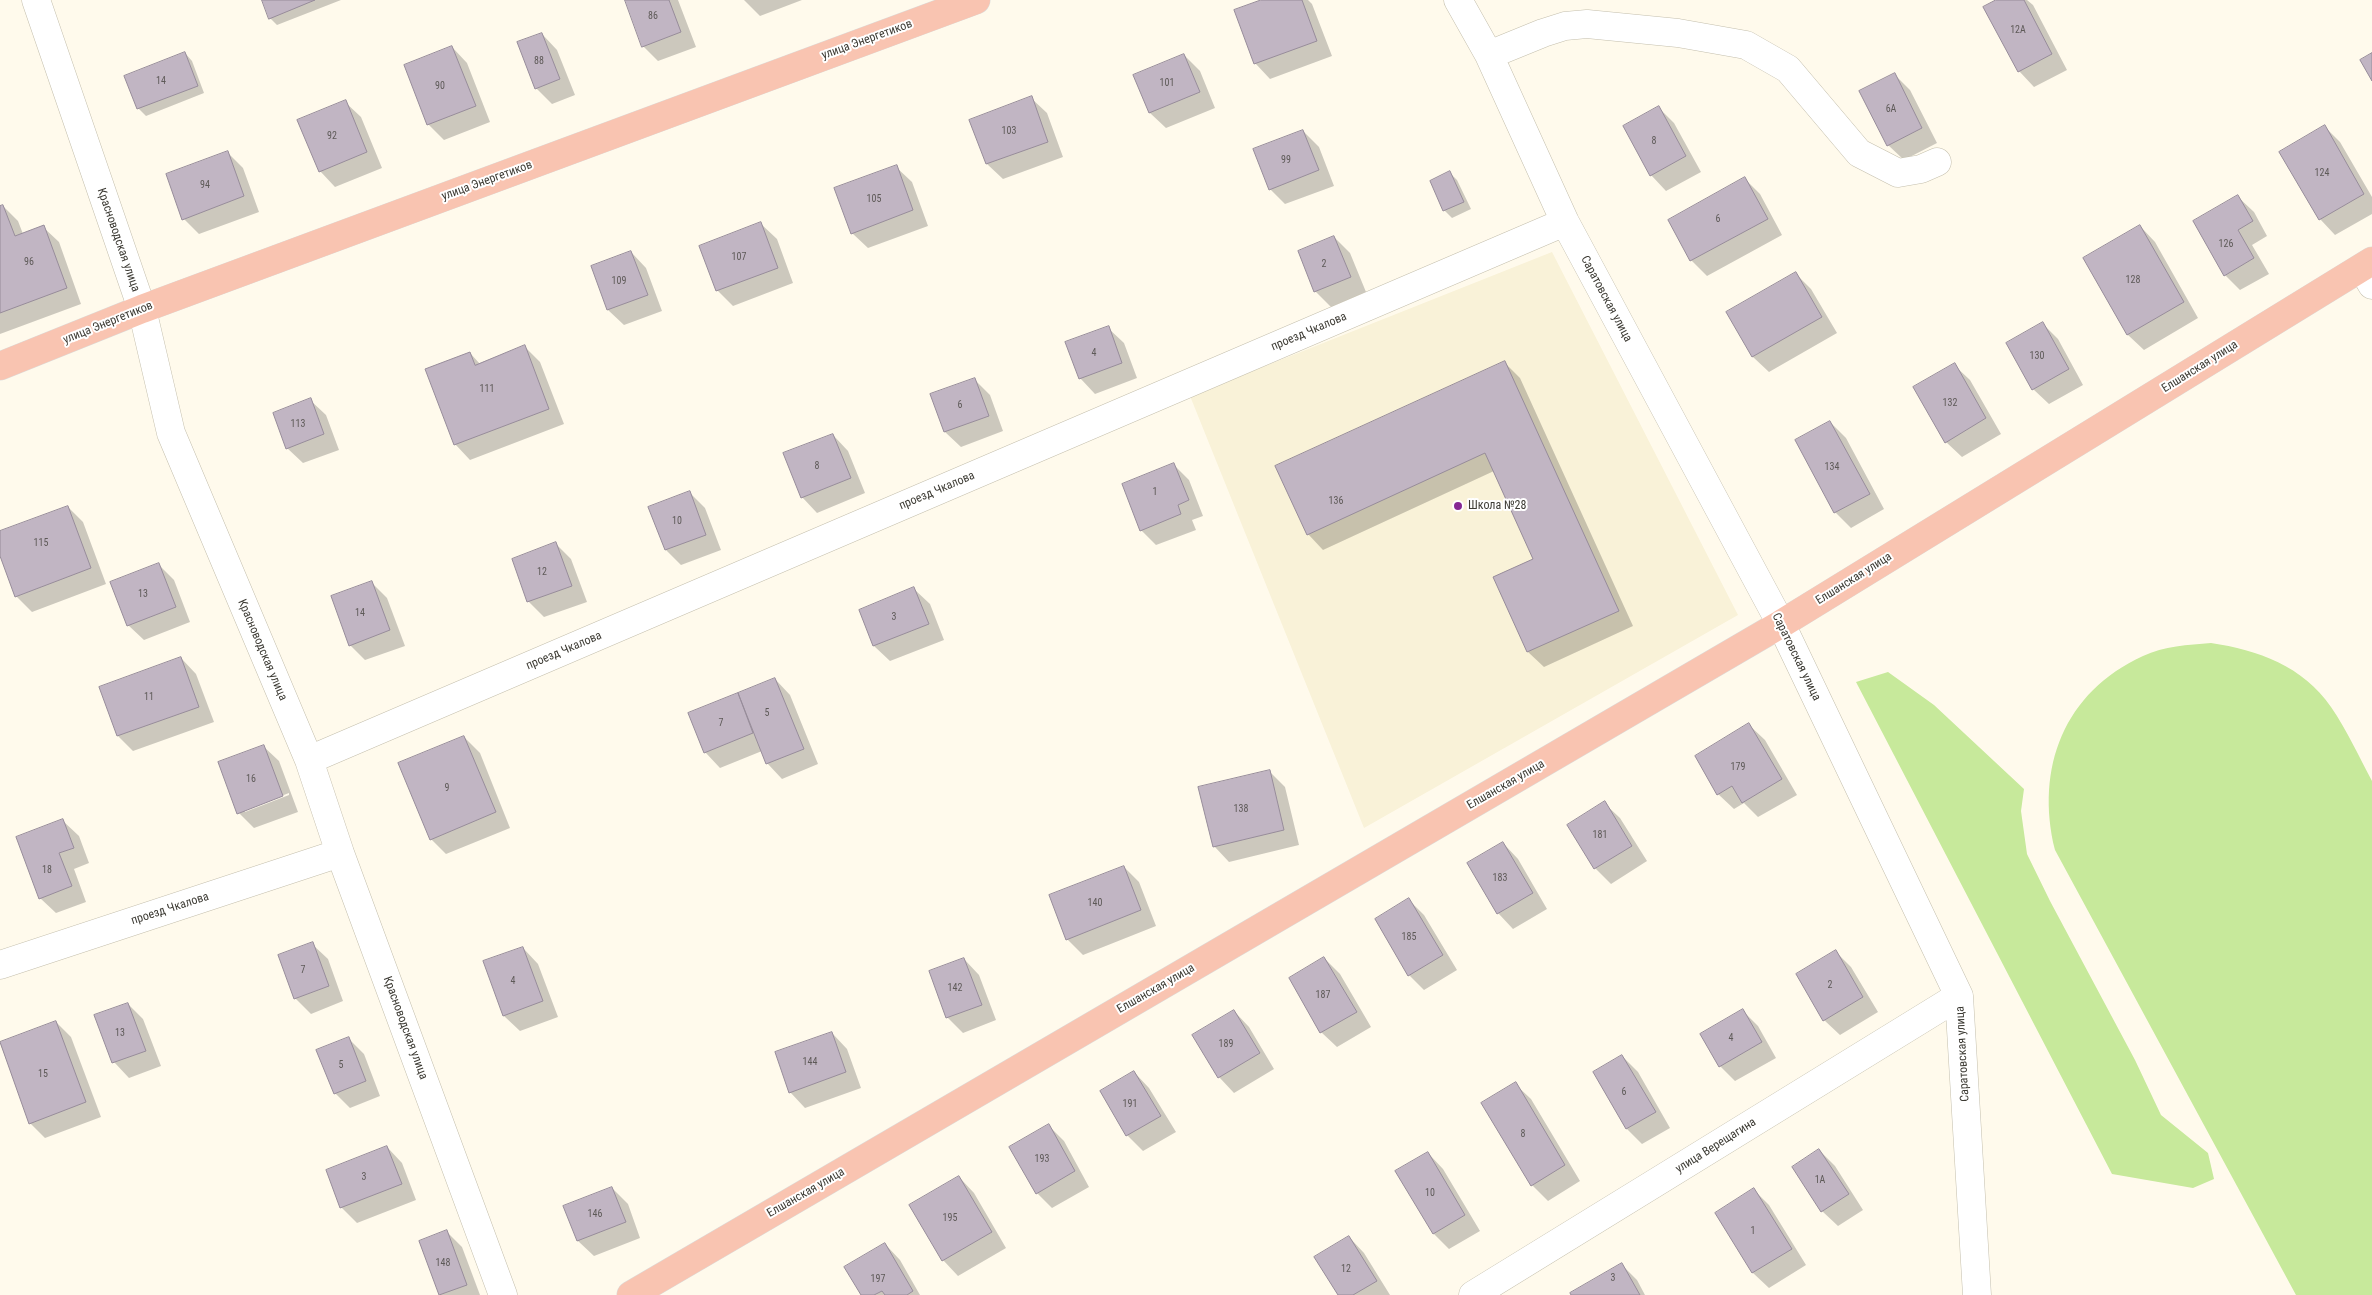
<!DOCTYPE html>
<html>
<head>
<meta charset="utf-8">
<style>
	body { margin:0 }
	canvas { display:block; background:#fffaec }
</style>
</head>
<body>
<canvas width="2372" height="1295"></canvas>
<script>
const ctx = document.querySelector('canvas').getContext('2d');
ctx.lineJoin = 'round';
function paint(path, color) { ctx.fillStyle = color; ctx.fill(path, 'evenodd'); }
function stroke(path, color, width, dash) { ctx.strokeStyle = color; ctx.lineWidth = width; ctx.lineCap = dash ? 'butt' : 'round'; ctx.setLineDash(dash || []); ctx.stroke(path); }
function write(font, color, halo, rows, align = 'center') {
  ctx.font = font + ' "Roboto Condensed",sans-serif'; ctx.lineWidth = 4; ctx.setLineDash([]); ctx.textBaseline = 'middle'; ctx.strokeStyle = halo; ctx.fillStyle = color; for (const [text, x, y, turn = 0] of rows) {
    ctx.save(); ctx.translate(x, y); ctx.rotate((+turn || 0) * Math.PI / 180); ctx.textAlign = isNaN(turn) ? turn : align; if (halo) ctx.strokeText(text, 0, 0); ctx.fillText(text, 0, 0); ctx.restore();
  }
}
paint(new Path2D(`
	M 1552,252 L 1738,615 L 1364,828 L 1190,396 Z`), '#f9f2d8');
paint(new Path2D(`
	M 2211,643 C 2258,650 2303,666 2331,707 C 2347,730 2359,757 2372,781 L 2372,1295 L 2296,1295 L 2055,850 C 2035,768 2064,692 2143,656 C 2164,646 2188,645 2211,643 Z
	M 1888,672 L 1934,705 L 2024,789 L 2021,811 L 2027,854 L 2050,901 L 2135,1060 L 2161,1115 L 2208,1153 L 2214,1179 L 2193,1188 L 2112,1174 L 1856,682 Z`), '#c7e99b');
paint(new Path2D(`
	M 263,0 L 341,0 L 277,25 L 270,18 Z
	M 626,0 L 678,0 L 696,47 L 658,61 L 643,46 Z
	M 744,0 L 802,0 L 760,16 Z
	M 1265,0 L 1308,0 L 1312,4 L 1332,56 L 1270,79 L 1255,63 Z
	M 1998,0 L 2027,0 L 2033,5 L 2067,70 L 2034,87 L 2019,71 Z
	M 542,34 L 557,50 L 575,95 L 552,104 L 536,88 Z
	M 452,47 L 467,63 L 490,122 L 444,140 L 429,125 L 405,66 Z
	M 185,53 L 192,61 L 204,93 L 146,116 L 138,108 Z
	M 1184,55 L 1200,71 L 1215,108 L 1166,128 L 1150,113 L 1135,75 Z
	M 1895,75 L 1910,90 L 1937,143 L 1904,160 L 1888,145 Z
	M 1031,98 L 1047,113 L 1063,157 L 1003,179 L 987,164 L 971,120 Z
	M 345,102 L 361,117 L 382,168 L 335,187 L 320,171 Z
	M 1659,108 L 1674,123 L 1701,172 L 1666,191 L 1651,175 Z
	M 2325,127 L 2340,142 L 2372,197 L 2372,214 L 2335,235 L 2320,219 L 2281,152 Z
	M 1303,131 L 1319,147 L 1334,186 L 1285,204 L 1270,189 Z
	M 227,152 L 243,168 L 259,212 L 199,234 L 184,219 Z
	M 896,167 L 912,182 L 928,226 L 868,248 L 852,233 Z
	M 1450,173 L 1457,180 L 1471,209 L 1452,218 L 1444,210 Z
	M 1745,179 L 1760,194 L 1782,235 L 1707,276 L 1691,260 L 1669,220 Z
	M 2238,197 L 2254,212 L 2267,236 L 2252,245 L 2269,274 L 2240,290 L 2225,275 Z
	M 3,206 L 18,221 L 23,234 L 43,227 L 59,242 L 81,304 L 0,334 L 0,207 Z
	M 761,224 L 777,239 L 793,283 L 733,306 L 717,290 Z
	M 2140,226 L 2155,242 L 2198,318 L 2144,350 L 2128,335 L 2084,258 Z
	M 1334,237 L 1350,253 L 1366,292 L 1331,307 L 1315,291 Z
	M 631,252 L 646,268 L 662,311 L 624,325 L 608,310 L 593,267 Z
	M 1796,274 L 1811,289 L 1837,333 L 1769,372 L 1753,357 L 1728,313 Z
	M 2043,324 L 2058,339 L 2083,385 L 2049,404 L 2033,389 Z
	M 1108,328 L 1124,343 L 1137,378 L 1095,394 L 1080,378 Z
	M 525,347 L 540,362 L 564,424 L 470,460 L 455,444 L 470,353 L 480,364 Z
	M 1505,363 L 1520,378 L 1633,626 L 1544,667 L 1528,652 L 1495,577 L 1534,559 L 1494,471 L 1323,550 L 1308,534 Z
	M 1954,365 L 1970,380 L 2001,434 L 1962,457 L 1946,442 Z
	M 975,380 L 990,395 L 1003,431 L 961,447 L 945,432 Z
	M 310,400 L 326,415 L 339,450 L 303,463 L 287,448 Z
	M 1830,422 L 1846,438 L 1884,509 L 1851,528 L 1835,512 L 1796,441 Z
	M 833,435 L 848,451 L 865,493 L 817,513 L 802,497 Z
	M 1174,465 L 1189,480 L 1203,516 L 1192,520 L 1196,530 L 1156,545 L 1141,530 Z
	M 689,492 L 705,508 L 721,550 L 681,565 L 666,550 L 650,507 Z
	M 68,507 L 83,522 L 106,584 L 32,612 L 16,596 L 0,553 L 0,532 Z
	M 556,544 L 571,559 L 587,602 L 544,617 L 529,602 L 513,559 Z
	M 158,564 L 174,580 L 190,622 L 144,640 L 128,625 Z
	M 371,582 L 387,598 L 405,646 L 365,660 L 350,645 Z
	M 914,589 L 930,604 L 944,640 L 890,661 L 874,646 L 860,610 Z
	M 181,658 L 196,674 L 214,722 L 133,751 L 118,736 L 101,688 Z
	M 775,679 L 790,695 L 818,764 L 782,779 L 767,763 L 762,751 L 720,768 L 705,752 L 689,714 Z
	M 1749,725 L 1765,740 L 1797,795 L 1758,817 L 1744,803 L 1734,809 L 1718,794 Z
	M 464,737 L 480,753 L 510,828 L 446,854 L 431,839 Z
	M 263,746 L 279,761 L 298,812 L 254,828 L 239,813 ZM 289,793 L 289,795 L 245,812 L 245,810 Z
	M 1269,771 L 1285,787 L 1299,845 L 1229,862 L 1214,846 Z
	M 1604,803 L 1620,818 L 1647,861 L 1611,884 L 1595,868 L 1569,825 Z
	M 63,821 L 79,836 L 89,863 L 74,869 L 86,902 L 56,913 L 40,898 Z
	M 1503,843 L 1518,859 L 1547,909 L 1513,929 L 1498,913 Z
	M 1124,867 L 1139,882 L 1156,926 L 1083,955 L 1067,939 Z
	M 1409,900 L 1424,915 L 1457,970 L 1424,990 L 1409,975 Z
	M 312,944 L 328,959 L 343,1001 L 311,1014 L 295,998 Z
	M 523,948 L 538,964 L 558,1017 L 520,1031 L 504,1016 L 485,962 Z
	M 1836,952 L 1851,967 L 1878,1012 L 1840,1035 L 1824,1020 Z
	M 1324,958 L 1340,974 L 1371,1027 L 1337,1047 L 1321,1032 Z
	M 964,959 L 979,975 L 996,1020 L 963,1033 L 947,1017 Z
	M 128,1004 L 143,1019 L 161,1066 L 129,1078 L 114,1062 L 96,1016 Z
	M 1234,1011 L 1249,1027 L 1274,1069 L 1234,1093 L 1219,1077 Z
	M 1743,1011 L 1758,1026 L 1776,1058 L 1735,1081 L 1720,1066 Z
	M 56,1022 L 71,1037 L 101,1117 L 45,1138 L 30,1123 L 0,1043 Z
	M 832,1033 L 847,1049 L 861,1088 L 805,1108 L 790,1092 Z
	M 349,1039 L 364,1054 L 380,1096 L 350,1108 L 335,1093 Z
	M 1622,1056 L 1638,1072 L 1670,1128 L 1642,1144 L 1627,1129 L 1594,1072 Z
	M 1134,1072 L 1149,1088 L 1176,1132 L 1143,1151 L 1127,1135 L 1101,1092 Z
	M 1515,1084 L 1531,1099 L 1580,1181 L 1548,1201 L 1532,1185 Z
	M 1049,1126 L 1064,1141 L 1089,1187 L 1052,1208 L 1037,1193 Z
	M 387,1147 L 402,1163 L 416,1200 L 357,1223 L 341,1207 Z
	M 1819,1150 L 1835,1166 L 1863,1210 L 1838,1226 L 1822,1211 Z
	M 1428,1153 L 1443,1169 L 1480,1231 L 1449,1249 L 1434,1234 Z
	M 959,1177 L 974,1193 L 1006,1248 L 958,1276 L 943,1260 Z
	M 612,1188 L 628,1204 L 640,1238 L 594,1256 L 578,1241 L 565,1207 Z
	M 1754,1190 L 1769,1205 L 1806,1265 L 1769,1288 L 1753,1273 L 1717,1213 Z
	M 447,1232 L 462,1247 L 480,1295 L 440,1295 L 420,1241 Z
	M 1349,1237 L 1364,1253 L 1390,1295 L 1339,1295 Z
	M 885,1244 L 900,1260 L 920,1295 L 862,1295 Z
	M 1622,1265 L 1637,1280 L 1645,1295 L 1572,1295 Z`), '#0003');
const building = new Path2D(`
	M 262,0 L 315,0 L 269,19 Z
	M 625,0 L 669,0 L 681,32 L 642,47 Z
	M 1261,0 L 1302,0 L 1317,41 L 1254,64 L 1234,10 Z
	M 1996,0 L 2024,0 L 2052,54 L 2018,72 L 1983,7 Z
	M 542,33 L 560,79 L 535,89 L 517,42 Z
	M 452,46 L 476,106 L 427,125 L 404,65 Z
	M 185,52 L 198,86 L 137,109 L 124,76 Z
	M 2372,53 L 2372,81 L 2360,60 Z
	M 1184,54 L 1200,92 L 1149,113 L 1133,75 Z
	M 1895,73 L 1922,128 L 1887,146 L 1859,91 Z
	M 1032,96 L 1048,142 L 986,164 L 969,120 Z
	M 346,100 L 367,152 L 319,172 L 297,120 Z
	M 1659,106 L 1686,156 L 1650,176 L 1623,126 Z
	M 2325,125 L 2364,194 L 2319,220 L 2279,152 Z
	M 1303,130 L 1319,170 L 1269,190 L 1253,149 Z
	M 228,151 L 244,196 L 182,220 L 166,174 Z
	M 897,165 L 913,210 L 851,234 L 834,188 Z
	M 1450,171 L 1464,202 L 1443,211 L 1430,181 Z
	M 1745,177 L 1768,219 L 1690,261 L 1668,220 Z
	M 2238,195 L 2253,221 L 2238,230 L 2254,258 L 2224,276 L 2193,221 Z
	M 3,205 L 15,236 L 44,225 L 67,288 L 0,313 L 0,206 Z
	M 761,222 L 778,268 L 716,291 L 699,246 Z
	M 2140,225 L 2184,302 L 2127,335 L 2083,258 Z
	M 1334,236 L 1351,277 L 1314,292 L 1298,251 Z
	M 631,251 L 648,295 L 607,310 L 591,266 Z
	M 1796,272 L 1822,317 L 1752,357 L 1726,312 Z
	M 2043,322 L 2069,369 L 2032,390 L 2006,343 Z
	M 1109,326 L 1122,363 L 1079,379 L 1065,342 Z
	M 525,345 L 549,409 L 454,445 L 425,369 L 470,352 L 475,365 Z
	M 1505,361 L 1619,611 L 1527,652 L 1493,577 L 1533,559 L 1485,453 L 1307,535 L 1275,466 Z
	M 1955,363 L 1986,418 L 1945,443 L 1913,387 Z
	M 975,378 L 989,416 L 944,432 L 930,394 Z
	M 311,398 L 324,434 L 286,449 L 273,413 Z
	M 1830,421 L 1870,494 L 1834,513 L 1795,440 Z
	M 833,434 L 851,478 L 801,498 L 783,453 Z
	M 1174,463 L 1189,500 L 1178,505 L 1181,514 L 1140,531 L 1122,484 Z
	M 690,491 L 706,535 L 665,550 L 648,507 Z
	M 68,506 L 91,568 L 15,597 L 0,556 L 0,531 Z
	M 556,542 L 572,586 L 527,602 L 512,559 Z
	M 159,563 L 176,607 L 127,626 L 110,582 Z
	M 372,581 L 390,630 L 349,646 L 331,596 Z
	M 914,587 L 929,624 L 873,646 L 859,610 Z
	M 181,657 L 199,707 L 117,736 L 99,687 Z
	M 775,678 L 804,749 L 766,764 L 738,693 Z
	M 738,693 L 753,733 L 704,753 L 688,713 Z
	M 1749,723 L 1782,779 L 1742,803 L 1732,786 L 1717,795 L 1695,756 Z
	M 464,736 L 496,812 L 430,840 L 398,763 Z
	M 264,745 L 283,796 L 237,814 L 218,762 Z
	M 1270,770 L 1284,830 L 1213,847 L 1198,787 Z
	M 1605,801 L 1632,846 L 1594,869 L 1567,825 Z
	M 63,819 L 74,848 L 59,853 L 72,886 L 39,899 L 16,837 Z
	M 1503,842 L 1533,893 L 1497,914 L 1467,863 Z
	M 1124,866 L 1141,910 L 1066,940 L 1049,895 Z
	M 1409,898 L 1443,955 L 1408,976 L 1375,919 Z
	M 313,942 L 329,986 L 294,999 L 278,955 Z
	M 523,947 L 543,1001 L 503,1016 L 483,961 Z
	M 1836,950 L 1863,997 L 1823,1021 L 1796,974 Z
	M 1324,957 L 1357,1012 L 1320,1033 L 1289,978 Z
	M 964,958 L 982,1005 L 946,1018 L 929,971 Z
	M 128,1003 L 146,1051 L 112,1063 L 94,1015 Z
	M 1743,1009 L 1762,1042 L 1719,1067 L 1700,1034 Z
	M 1234,1010 L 1260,1053 L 1218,1078 L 1192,1035 Z
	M 56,1021 L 86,1102 L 29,1124 L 0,1042 Z
	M 832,1032 L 846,1072 L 789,1093 L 775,1052 Z
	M 349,1037 L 366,1081 L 334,1094 L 316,1050 Z
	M 1622,1055 L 1656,1112 L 1626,1129 L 1593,1072 Z
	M 1134,1071 L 1161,1116 L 1126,1136 L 1100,1091 Z
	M 1516,1082 L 1565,1165 L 1531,1186 L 1481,1103 Z
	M 1049,1124 L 1075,1171 L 1036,1194 L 1009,1147 Z
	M 387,1146 L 402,1184 L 340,1208 L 326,1170 Z
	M 1819,1149 L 1849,1194 L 1821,1212 L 1792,1167 Z
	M 1428,1152 L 1465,1215 L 1433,1234 L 1395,1171 Z
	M 959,1176 L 992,1232 L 942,1261 L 909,1205 Z
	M 612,1187 L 626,1222 L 577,1241 L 563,1206 Z
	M 1754,1188 L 1792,1249 L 1752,1273 L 1715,1213 Z
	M 447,1230 L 467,1285 L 439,1295 L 419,1241 Z
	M 1349,1236 L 1377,1281 L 1353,1295 L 1338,1295 L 1314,1257 Z
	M 885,1243 L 913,1291 L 907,1295 L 885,1295 L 882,1291 L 874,1295 L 861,1295 L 844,1267 Z
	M 1622,1263 L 1640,1295 L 1571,1295 L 1570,1293 Z`);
paint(building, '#c1b5c3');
stroke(building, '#978c9a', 1);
const minor = new Path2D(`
	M 36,0 L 142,309 L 171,433 L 309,760 L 340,853 L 503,1295
	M 1458,0 L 1489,55 L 1565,222 L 1781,624 L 1959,996 L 1977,1295
	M 1489,55 L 1543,33 L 1565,26 L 1587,24 L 1678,33 L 1746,45 L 1788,69 L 1859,153 L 1898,173 L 1921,169 L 1937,162
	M 2362,268 L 2372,285
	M 309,760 L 1565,222
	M 0,965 L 340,853
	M 1473,1295 L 1959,996`);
const major = new Path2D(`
	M 0,366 L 142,309 L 976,0
	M 631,1295 L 1781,624 L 2372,261`);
stroke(minor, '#c4bfad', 29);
stroke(major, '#dcdcda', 29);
stroke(minor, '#fff', 28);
stroke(major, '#f9c4b1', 28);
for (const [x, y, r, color] of [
	[1458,506,5,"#862893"]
]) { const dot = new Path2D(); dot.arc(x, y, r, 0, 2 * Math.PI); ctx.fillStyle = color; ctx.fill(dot); stroke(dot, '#fff', 2); }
write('10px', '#5e5a58', null, [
	["86",653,16],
	["12А",2018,30],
	["88",539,61],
	["14",161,81],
	["101",1167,83],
	["90",440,86],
	["6А",1891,109],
	["103",1009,131],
	["92",332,136],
	["8",1654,141],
	["99",1286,160],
	["124",2322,173],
	["94",205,185],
	["105",874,199],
	["6",1718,219],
	["126",2226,244],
	["107",739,257],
	["96",29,262],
	["2",1324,264],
	["128",2133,280],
	["109",619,281],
	["4",1094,353],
	["130",2037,356],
	["111",487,389],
	["132",1950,403],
	["6",960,405],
	["113",298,424],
	["8",817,466],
	["134",1832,467],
	["1",1155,492],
	["136",1336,501],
	["10",677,521],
	["115",41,543],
	["12",542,572],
	["13",143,594],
	["14",360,613],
	["3",894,617],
	["11",149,697],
	["5",767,713],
	["7",721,723],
	["179",1738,767],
	["16",251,779],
	["9",447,788],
	["138",1241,809],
	["181",1600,835],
	["18",47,870],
	["183",1500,878],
	["140",1095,903],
	["185",1409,937],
	["7",303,970],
	["4",513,981],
	["2",1830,985],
	["142",955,988],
	["187",1323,995],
	["13",120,1033],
	["4",1731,1038],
	["189",1226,1044],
	["144",810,1062],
	["5",341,1065],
	["15",43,1074],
	["6",1624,1092],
	["191",1130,1104],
	["8",1523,1134],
	["193",1042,1159],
	["3",364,1177],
	["1А",1820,1180],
	["10",1430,1193],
	["146",595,1214],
	["195",950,1218],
	["1",1753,1231],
	["148",443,1263],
	["12",1346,1269],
	["3",1613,1278],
	["197",878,1279]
]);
write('12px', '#3d3b34', '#fff', [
	["улица Энергетиков",867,40,-20],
	["улица Энергетиков",487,181,-20],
	["Красноводская улица",118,240,71],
	["Саратовская улица",1606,299,62],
	["улица Энергетиков",108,323,-22],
	["проезд Чкалова",1309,332,-23],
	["Елшанская улица",2200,367,-32],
	["проезд Чкалова",937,491,-23],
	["Елшанская улица",1854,579,-32],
	["Красноводская улица",262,650,67],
	["проезд Чкалова",564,651,-23],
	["Саратовская улица",1796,657,64],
	["Елшанская улица",1506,785,-30],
	["проезд Чкалова",170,909,-18],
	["Елшанская улица",1156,989,-30],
	["Красноводская улица",405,1028,70],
	["Саратовская улица",1963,1054,-93],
	["улица Верещагина",1716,1146,-32],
	["Елшанская улица",806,1193,-30]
]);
write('12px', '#3d3b34', '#fff', [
	["Школа №28",1468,506]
], 'left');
</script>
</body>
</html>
